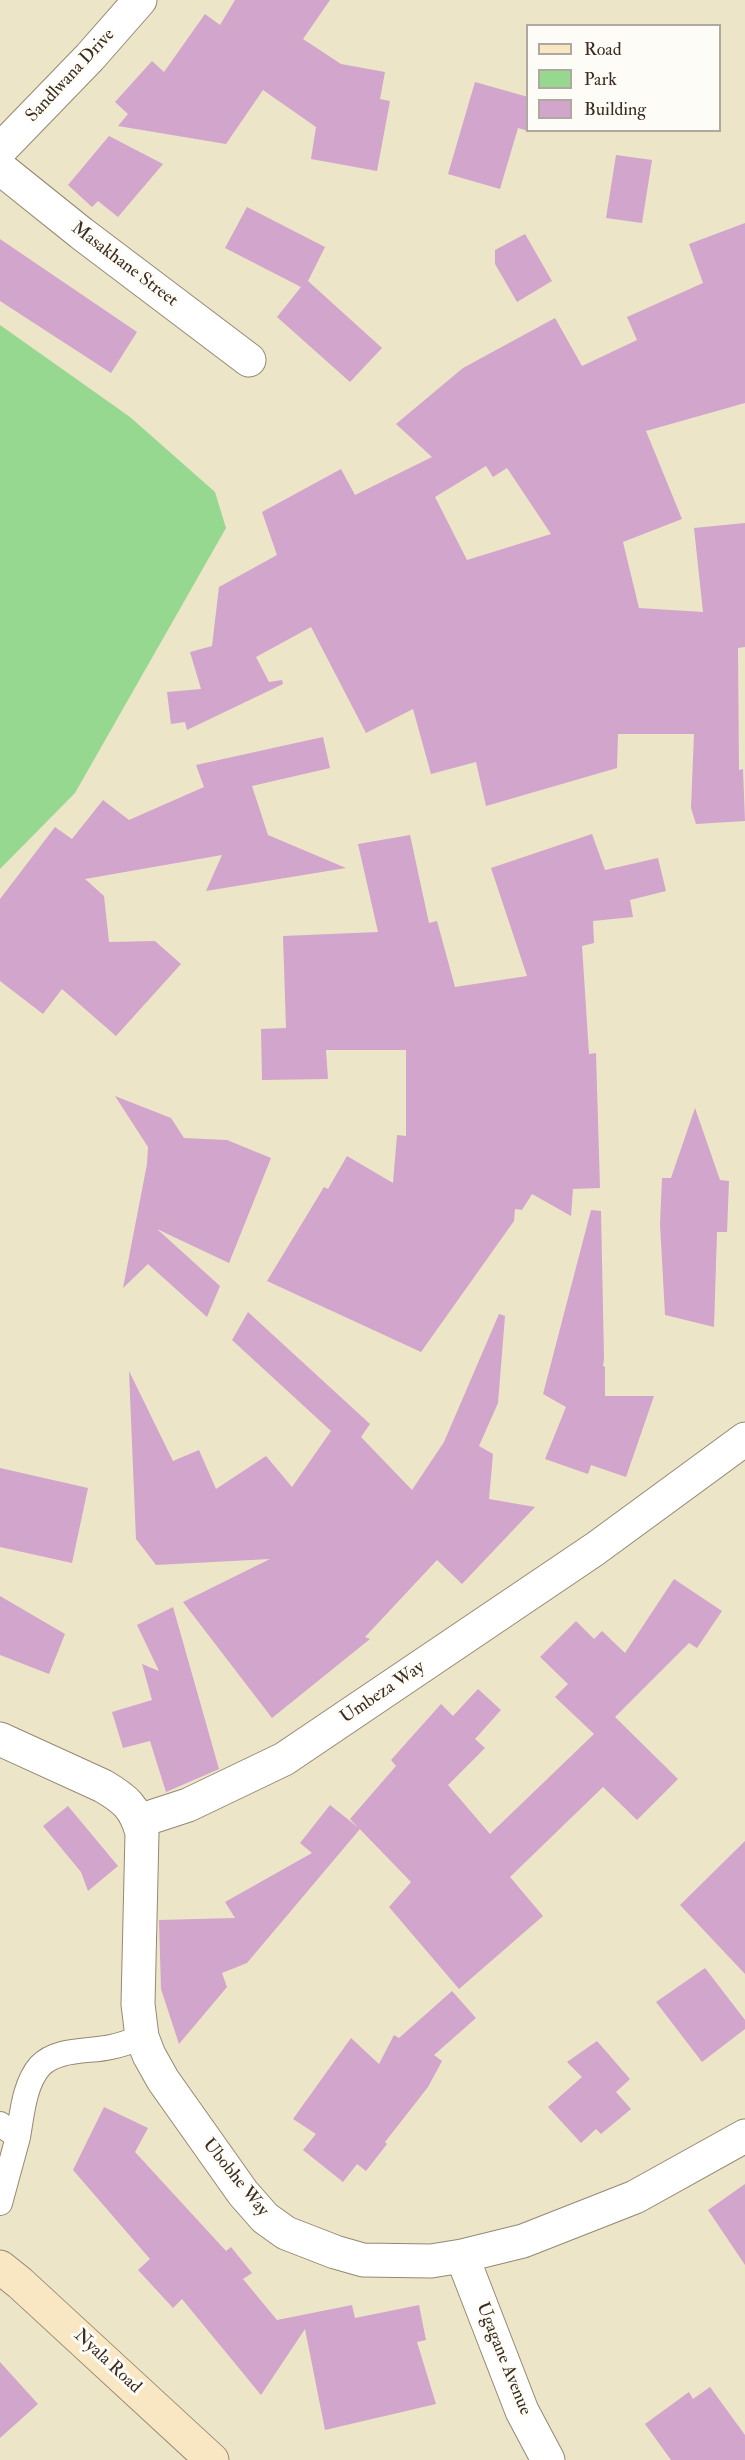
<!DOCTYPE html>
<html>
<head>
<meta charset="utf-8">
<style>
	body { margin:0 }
	#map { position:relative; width:745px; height:2460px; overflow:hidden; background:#ede5c8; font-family:"IM FELL Double Pica",serif }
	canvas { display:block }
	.legend { position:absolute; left:526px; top:24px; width:195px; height:108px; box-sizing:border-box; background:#fdfcf7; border:2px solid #afa8a0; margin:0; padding:8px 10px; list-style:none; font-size:18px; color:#3b2a1e }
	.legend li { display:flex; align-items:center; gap:12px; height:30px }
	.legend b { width:30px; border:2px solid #afa8a0 }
</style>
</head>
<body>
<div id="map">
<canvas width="745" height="2460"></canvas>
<ul class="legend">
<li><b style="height:8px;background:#f9e7c3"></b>Road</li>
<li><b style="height:16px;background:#96d88f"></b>Park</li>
<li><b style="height:16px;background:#d1a5cc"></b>Building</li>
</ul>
</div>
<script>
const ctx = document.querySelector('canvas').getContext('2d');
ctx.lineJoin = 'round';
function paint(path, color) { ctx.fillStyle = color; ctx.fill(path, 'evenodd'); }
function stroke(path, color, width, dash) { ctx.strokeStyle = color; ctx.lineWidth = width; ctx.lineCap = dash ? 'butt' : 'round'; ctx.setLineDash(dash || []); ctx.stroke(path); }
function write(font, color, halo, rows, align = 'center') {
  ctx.font = font + ' "IM FELL Double Pica",serif'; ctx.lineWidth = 6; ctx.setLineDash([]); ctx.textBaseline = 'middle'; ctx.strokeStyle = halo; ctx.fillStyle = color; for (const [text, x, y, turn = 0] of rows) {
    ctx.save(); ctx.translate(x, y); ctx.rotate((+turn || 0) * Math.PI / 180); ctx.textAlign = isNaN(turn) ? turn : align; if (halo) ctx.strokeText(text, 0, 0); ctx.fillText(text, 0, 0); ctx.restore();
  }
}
paint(new Path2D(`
	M 0,325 L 130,417 L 215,492 L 226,528 L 75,793 L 0,869 Z`), '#96d88f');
paint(new Path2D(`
	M 235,0 L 330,0 L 303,39 L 341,64 L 385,72 L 380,99 L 390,101 L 377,171 L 311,159 L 316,127 L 263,90 L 226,144 L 118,126 L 128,114 L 115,102 L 152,61 L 164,72 L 205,14 L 220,25 Z
	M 475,82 L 528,97 L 528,131 L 518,128 L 500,189 L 448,174 Z
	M 109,136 L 163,164 L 118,217 L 98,201 L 92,207 L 68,185 Z
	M 616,155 L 652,160 L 642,223 L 606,218 Z
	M 247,207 L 325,247 L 308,281 L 382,348 L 350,382 L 277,317 L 301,287 L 225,248 Z
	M 745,223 L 745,403 L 646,431 L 682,519 L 623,542 L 639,608 L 703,612 L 694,528 L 745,523 L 745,647 L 738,648 L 739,770 L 743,769 L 745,821 L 696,824 L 691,808 L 694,734 L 618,734 L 617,768 L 486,806 L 476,762 L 431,774 L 413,709 L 366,733 L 311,627 L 256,657 L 269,682 L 282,680 L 283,684 L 187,730 L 185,722 L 171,724 L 167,692 L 201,689 L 190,652 L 212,646 L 219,587 L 277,555 L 262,512 L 341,469 L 355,495 L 432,457 L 396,424 L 463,368 L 555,318 L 582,366 L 637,340 L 627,317 L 703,283 L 689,244 ZM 486,466 L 493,477 L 507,468 L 551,534 L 467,560 L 435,497 Z
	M 525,234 L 552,281 L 517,302 L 495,264 L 495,250 Z
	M 0,239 L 137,332 L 111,373 L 0,301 Z
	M 323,737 L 330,768 L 252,786 L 268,835 L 346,868 L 206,891 L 222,855 L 85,879 L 104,896 L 109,942 L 155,941 L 181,964 L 116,1036 L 62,989 L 43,1014 L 0,981 L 0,899 L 55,827 L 72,839 L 103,800 L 129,820 L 204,787 L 196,765 Z
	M 592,834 L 605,870 L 658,858 L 666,891 L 630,900 L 633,917 L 593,921 L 594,943 L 582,946 L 589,1054 L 596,1053 L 600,1188 L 573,1189 L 571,1216 L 532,1194 L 522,1210 L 515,1209 L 514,1221 L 421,1352 L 267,1281 L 324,1187 L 328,1189 L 347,1156 L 393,1183 L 397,1135 L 406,1136 L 406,1050 L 326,1050 L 328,1079 L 262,1080 L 261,1029 L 286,1028 L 283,936 L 378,932 L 358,844 L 410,835 L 429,923 L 437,921 L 455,987 L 527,976 L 491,868 Z
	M 115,1096 L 171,1118 L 184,1138 L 227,1140 L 271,1158 L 229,1263 L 157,1229 L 220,1286 L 207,1317 L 148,1264 L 123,1288 L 147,1164 L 148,1147 Z
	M 695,1108 L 720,1180 L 729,1181 L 727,1232 L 717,1232 L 714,1327 L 665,1315 L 660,1224 L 662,1178 L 671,1178 Z
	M 591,1210 L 601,1211 L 604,1359 L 603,1366 L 605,1367 L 605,1396 L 654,1396 L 626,1477 L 591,1465 L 588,1474 L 545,1459 L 566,1407 L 543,1394 Z
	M 248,1312 L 370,1424 L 361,1437 L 412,1490 L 444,1442 L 499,1314 L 505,1316 L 498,1403 L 479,1446 L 493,1454 L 489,1499 L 535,1507 L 462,1584 L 437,1560 L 365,1637 L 370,1639 L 272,1718 L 183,1602 L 270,1559 L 156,1565 L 136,1539 L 129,1371 L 173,1461 L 199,1450 L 216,1489 L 266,1456 L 292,1487 L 331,1431 L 232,1340 Z
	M 0,1468 L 88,1488 L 72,1563 L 0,1547 Z
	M 674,1579 L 722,1611 L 697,1648 L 689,1643 L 615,1717 L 678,1779 L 637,1820 L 603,1787 L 510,1877 L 543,1916 L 459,1989 L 389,1907 L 411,1882 L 350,1819 L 396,1766 L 391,1760 L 441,1704 L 453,1716 L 478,1689 L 501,1710 L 475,1739 L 485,1748 L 448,1785 L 490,1834 L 594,1734 L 555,1697 L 568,1684 L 540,1657 L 576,1621 L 594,1639 L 602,1631 L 625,1653 Z
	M 0,1596 L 65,1634 L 49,1674 L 0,1655 Z
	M 173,1607 L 219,1769 L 166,1792 L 150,1741 L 123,1748 L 112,1712 L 152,1700 L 142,1664 L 159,1671 L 137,1625 Z
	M 330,1805 L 360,1829 L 247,1963 L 222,1973 L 227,1987 L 179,2044 L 161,1989 L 159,1920 L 235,1918 L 225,1902 L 312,1853 L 300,1843 Z
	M 68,1806 L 118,1866 L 88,1891 L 81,1872 L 43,1826 Z
	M 745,1841 L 745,1974 L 680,1905 Z
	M 705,1968 L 745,2020 L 745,2029 L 702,2062 L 656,2002 Z
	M 452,1991 L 476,2018 L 434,2055 L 442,2061 L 428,2087 L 385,2142 L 387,2144 L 366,2171 L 357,2164 L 343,2182 L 303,2150 L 316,2134 L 293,2119 L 351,2038 L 379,2064 L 394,2035 L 399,2038 Z
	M 597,2041 L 630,2079 L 616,2092 L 631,2109 L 601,2134 L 596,2129 L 581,2143 L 548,2107 L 582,2077 L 567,2062 Z
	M 104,2107 L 148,2128 L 135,2152 L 226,2251 L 231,2247 L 252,2273 L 243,2279 L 277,2320 L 352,2305 L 355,2318 L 419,2305 L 426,2340 L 417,2342 L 436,2404 L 325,2430 L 305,2329 L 261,2395 L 182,2299 L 173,2308 L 138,2270 L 150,2259 L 73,2170 Z
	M 745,2184 L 745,2265 L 708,2210 Z
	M 0,2362 L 38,2404 L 0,2438 Z
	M 710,2387 L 745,2435 L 745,2460 L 671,2460 L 645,2424 L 689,2392 L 693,2399 Z`), '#d1a5cc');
const lane = new Path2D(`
	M 0,2124 L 18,2137 L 0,2203
	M 18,2137 C 22,2115 24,2084 40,2066 C 57,2048 89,2052 111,2047 C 122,2045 132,2041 142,2037`);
const street = new Path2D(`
	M 0,150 L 90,57 L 140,0
	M 0,168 L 81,233 L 249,360
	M 0,1739 L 103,1786 C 125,1799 135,1807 142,1833 L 138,2004 L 142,2037 L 149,2055 L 163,2080 L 243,2193 L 265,2218 L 286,2233 L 335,2252 L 363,2260 L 431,2261 L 462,2256 L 523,2241 L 635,2197 L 745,2136
	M 139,1821 L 188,1805 L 284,1759 L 595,1549 L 745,1439
	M 462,2256 L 522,2411 L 548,2460`);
const secondary = new Path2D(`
	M 0,2267 L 20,2283 L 212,2460`);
stroke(lane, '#948873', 26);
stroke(street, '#948873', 35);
stroke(secondary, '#948873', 35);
stroke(lane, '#fff', 24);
stroke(street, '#fff', 33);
stroke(secondary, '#f9e7c3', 33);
write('18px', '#3b2a1e', '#fdfcf7', [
	["Sandlwana Drive",71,76,-47],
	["Masakhane Street",124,265,37],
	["Umbeza Way",383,1693,-34],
	["Ubobhe Way",235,2178,51],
	["Ugagane Avenue",503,2359,68],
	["Nyala Road",107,2362,43]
]);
</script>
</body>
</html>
